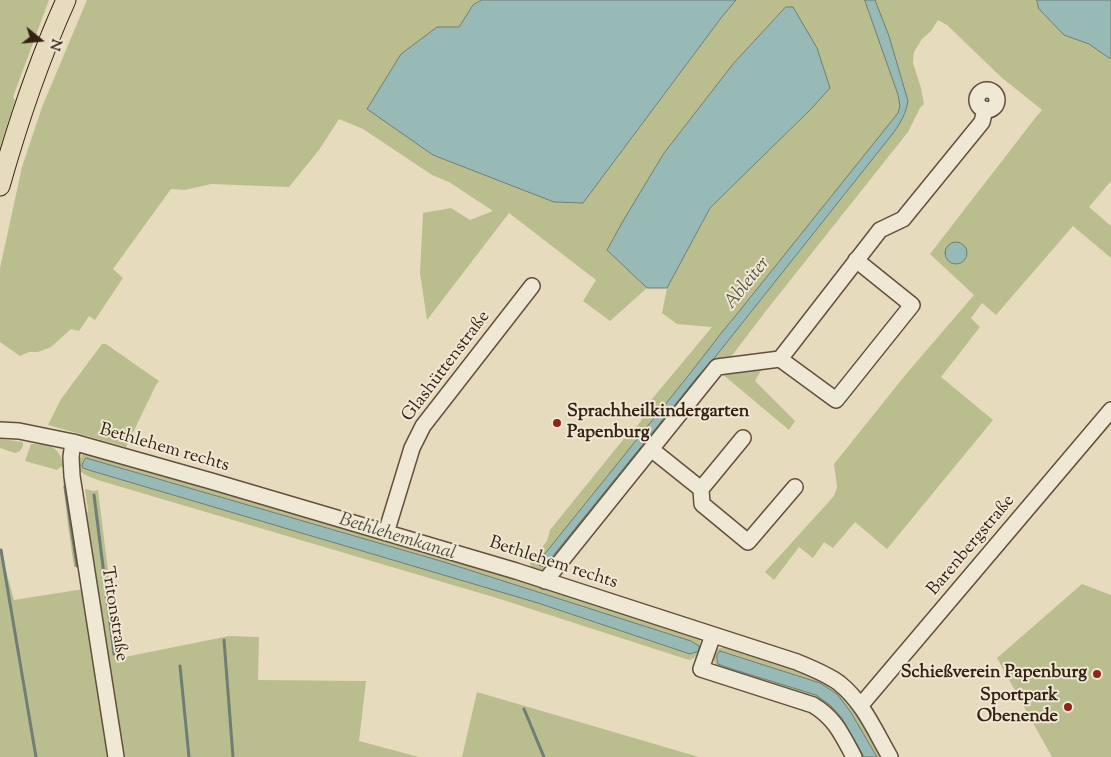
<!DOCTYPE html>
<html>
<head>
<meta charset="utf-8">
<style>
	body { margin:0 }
	#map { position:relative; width:1111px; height:757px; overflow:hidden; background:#e7dbbd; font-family:"Sorts Mill Goudy",serif }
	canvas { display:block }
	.north { position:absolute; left:15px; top:15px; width:50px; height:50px; -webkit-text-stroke:4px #efe8d4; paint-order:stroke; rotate:107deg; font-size:14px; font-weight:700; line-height:20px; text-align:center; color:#362212 }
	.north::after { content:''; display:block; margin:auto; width:18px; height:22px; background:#362212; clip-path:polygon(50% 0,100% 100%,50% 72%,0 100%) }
</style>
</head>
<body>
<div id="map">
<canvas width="1111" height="757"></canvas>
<div class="north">N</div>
</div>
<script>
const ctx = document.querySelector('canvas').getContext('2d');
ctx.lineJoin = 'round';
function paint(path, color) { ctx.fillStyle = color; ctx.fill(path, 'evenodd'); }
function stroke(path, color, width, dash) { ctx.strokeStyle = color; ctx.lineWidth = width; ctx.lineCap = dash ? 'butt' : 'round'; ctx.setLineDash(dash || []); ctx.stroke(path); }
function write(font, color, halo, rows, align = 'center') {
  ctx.font = font + ' "Sorts Mill Goudy",serif'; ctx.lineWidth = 4; ctx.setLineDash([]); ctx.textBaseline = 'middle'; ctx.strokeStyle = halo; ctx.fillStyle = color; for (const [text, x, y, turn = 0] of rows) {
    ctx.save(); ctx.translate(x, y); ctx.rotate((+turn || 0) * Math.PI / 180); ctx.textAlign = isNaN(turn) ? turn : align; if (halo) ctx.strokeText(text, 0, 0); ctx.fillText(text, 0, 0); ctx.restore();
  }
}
paint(new Path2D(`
	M 0,0 L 49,0 L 13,97 L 15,100 L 0,147 Z
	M 87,0 L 482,0 L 473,5 L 459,27 L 437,27 L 433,155 L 554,202 L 583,203 L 721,18 L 736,0 L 1037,0 L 1039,9 L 1064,35 L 1089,44 L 1109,58 L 1111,58 L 1111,181 L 1089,207 L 1111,226 L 1111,258 L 1073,226 L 996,315 L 982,303 L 971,318 L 980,327 L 941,377 L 993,420 L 887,549 L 855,522 L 833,548 L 824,542 L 813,558 L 799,547 L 774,580 L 765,572 L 834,496 L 837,487 L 834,464 L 907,373 L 974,295 L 930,254 L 1036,117 L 1042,110 L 1001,77 L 947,25 L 938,20 L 931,31 L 922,39 L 914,52 L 913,63 L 921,88 L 924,104 L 920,108 L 908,132 L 769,307 L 727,362 L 547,574 L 531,568 L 530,563 L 547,541 L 550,530 L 622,441 L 632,429 L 637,426 L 641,421 L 645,411 L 648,408 L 647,405 L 712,327 L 677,324 L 662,313 L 667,288 L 710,208 L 811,109 L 786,7 L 733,64 L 664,153 L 607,250 L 647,288 L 610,321 L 583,301 L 596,280 L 509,213 L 427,320 L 420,273 L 423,213 L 451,208 L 470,220 L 493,211 L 449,182 L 432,175 L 363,129 L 339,119 L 319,150 L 289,187 L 211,184 L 185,190 L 171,189 L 113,269 L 123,278 L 95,320 L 89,316 L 79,331 L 71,329 L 51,347 L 38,352 L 29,352 L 20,356 L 0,342 L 0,268 L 22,167 L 42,107 Z
	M 102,344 L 106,344 L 159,381 L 156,385 L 126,447 L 48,425 L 61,399 Z
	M 763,367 L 755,381 L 795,421 L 789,430 L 721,373 Z
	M 0,439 L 23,442 L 23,446 L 20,451 L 15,453 L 0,448 Z
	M 31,444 C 50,444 59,446 64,466 L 59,468 L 57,470 L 25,461 Z
	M 84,453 L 412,545 L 697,636 L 700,639 C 701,649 700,657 689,660 L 500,599 L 101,481 C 87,476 67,470 84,453 Z
	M 63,480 L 65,481 L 81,566 L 74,567 L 68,526 Z
	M 85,489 L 86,489 L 93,491 L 98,490 L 118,651 L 120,658 L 229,636 L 259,637 L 258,680 L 366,681 L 359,741 L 419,757 L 121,757 L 83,517 L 88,511 Z
	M 0,549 L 14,600 L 84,589 L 110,757 L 0,757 Z
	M 1082,584 L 1111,595 L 1111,757 L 1052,757 L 997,658 Z
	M 725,647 L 734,648 L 820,678 L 851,702 L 884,757 L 858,757 L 839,723 L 718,668 C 710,658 710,649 725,647 Z
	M 477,692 L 699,757 L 462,757 Z`), '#babe8e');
const water = new Path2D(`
	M 482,0 L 736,0 L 721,18 L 583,203 L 554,202 L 433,155 L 367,109 L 401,54 L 437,27 L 459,27 L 473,5 Z
	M 865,0 L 875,0 L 889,36 L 908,101 C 906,113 901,122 894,132 L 712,361 L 698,376 L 548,562 L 543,566 L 540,566 L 538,564 L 539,561 L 692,371 L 722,332 L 737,314 L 898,113 L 900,106 L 898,95 Z
	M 1037,0 L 1111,0 L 1111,58 L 1109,58 L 1089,44 L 1064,35 L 1039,9 Z
	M 786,7 L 793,7 L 817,48 L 830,88 L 811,109 L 710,208 L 667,288 L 647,288 L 607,250 L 623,221 L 664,153 L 733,64 Z
	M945 253a11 11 0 1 1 22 0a11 11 0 1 1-22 0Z
	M 86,458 L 444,562 L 691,641 L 699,646 L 699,651 L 690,654 L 538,603 L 92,471 L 83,468 L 82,465 Z
	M 720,651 L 820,683 L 837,694 L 850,711 L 877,757 L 864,757 L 842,718 L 830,705 L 816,695 L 735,670 L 718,664 C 717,658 715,655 720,651 Z`);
paint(water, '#97bab6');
stroke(water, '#707d74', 1);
stroke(new Path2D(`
	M 65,487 L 77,566
	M 94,495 L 114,654
	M 1,550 L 36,757
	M 224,640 L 233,757
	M 180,666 L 189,757
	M 524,709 L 544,757`), '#707d74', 3);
const minor = new Path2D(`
	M977 100a10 10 0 1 1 20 0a10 10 0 1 1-20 0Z
	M 780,359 L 836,400 L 912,305 L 856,260
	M 0,430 L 19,431 L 73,442 L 211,481 L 516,571 L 797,662 C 811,668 827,674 839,683 C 863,702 875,731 890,757
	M 73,442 L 71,457 L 72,476 L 116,757
	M 651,449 L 701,489 L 743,438
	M 701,489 L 702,504 L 748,542 L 795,487
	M 386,533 L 412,448 L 423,426 L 532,286
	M 545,581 L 717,367 L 780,359 L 880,230 L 903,219 L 982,122 L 985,109
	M 713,635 L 701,669 L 813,705 C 835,718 842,735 854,757
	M 861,705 L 1111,410`);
const major = new Path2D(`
	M 0,186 C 18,122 39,60 66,0`);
stroke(minor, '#62503d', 18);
stroke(major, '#362212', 21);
stroke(minor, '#efe8d4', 15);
stroke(major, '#e7dbbd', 19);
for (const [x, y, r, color] of [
	[557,423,5,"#8f2418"],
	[1097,674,5,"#8f2418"],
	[1068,707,5,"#8f2418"]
]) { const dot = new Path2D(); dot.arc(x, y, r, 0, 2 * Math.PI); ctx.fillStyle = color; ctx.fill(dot); stroke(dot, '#efe8d4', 2); }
write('18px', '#362212', '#efe8d4', [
	["Glashüttenstraße",447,367,-53],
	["Bethlehem rechts",164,449,16],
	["Barenbergstraße",972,546,-50],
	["Bethlehem rechts",553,564,18],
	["Tritonstraße",113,614,81]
]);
write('bold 18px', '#362212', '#efe8d4', [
	["Sprachheilkindergarten",567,413,"left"],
	["Papenburg",567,434,"left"],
	["Schießverein Papenburg",1087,674],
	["Sportpark",1058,697],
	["Obenende",1058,718]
], 'right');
write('italic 19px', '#535043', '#efe8d4', [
	["Ableiter",748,284,-51],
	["Bethlehemkanal",397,538,17]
]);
</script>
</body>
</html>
